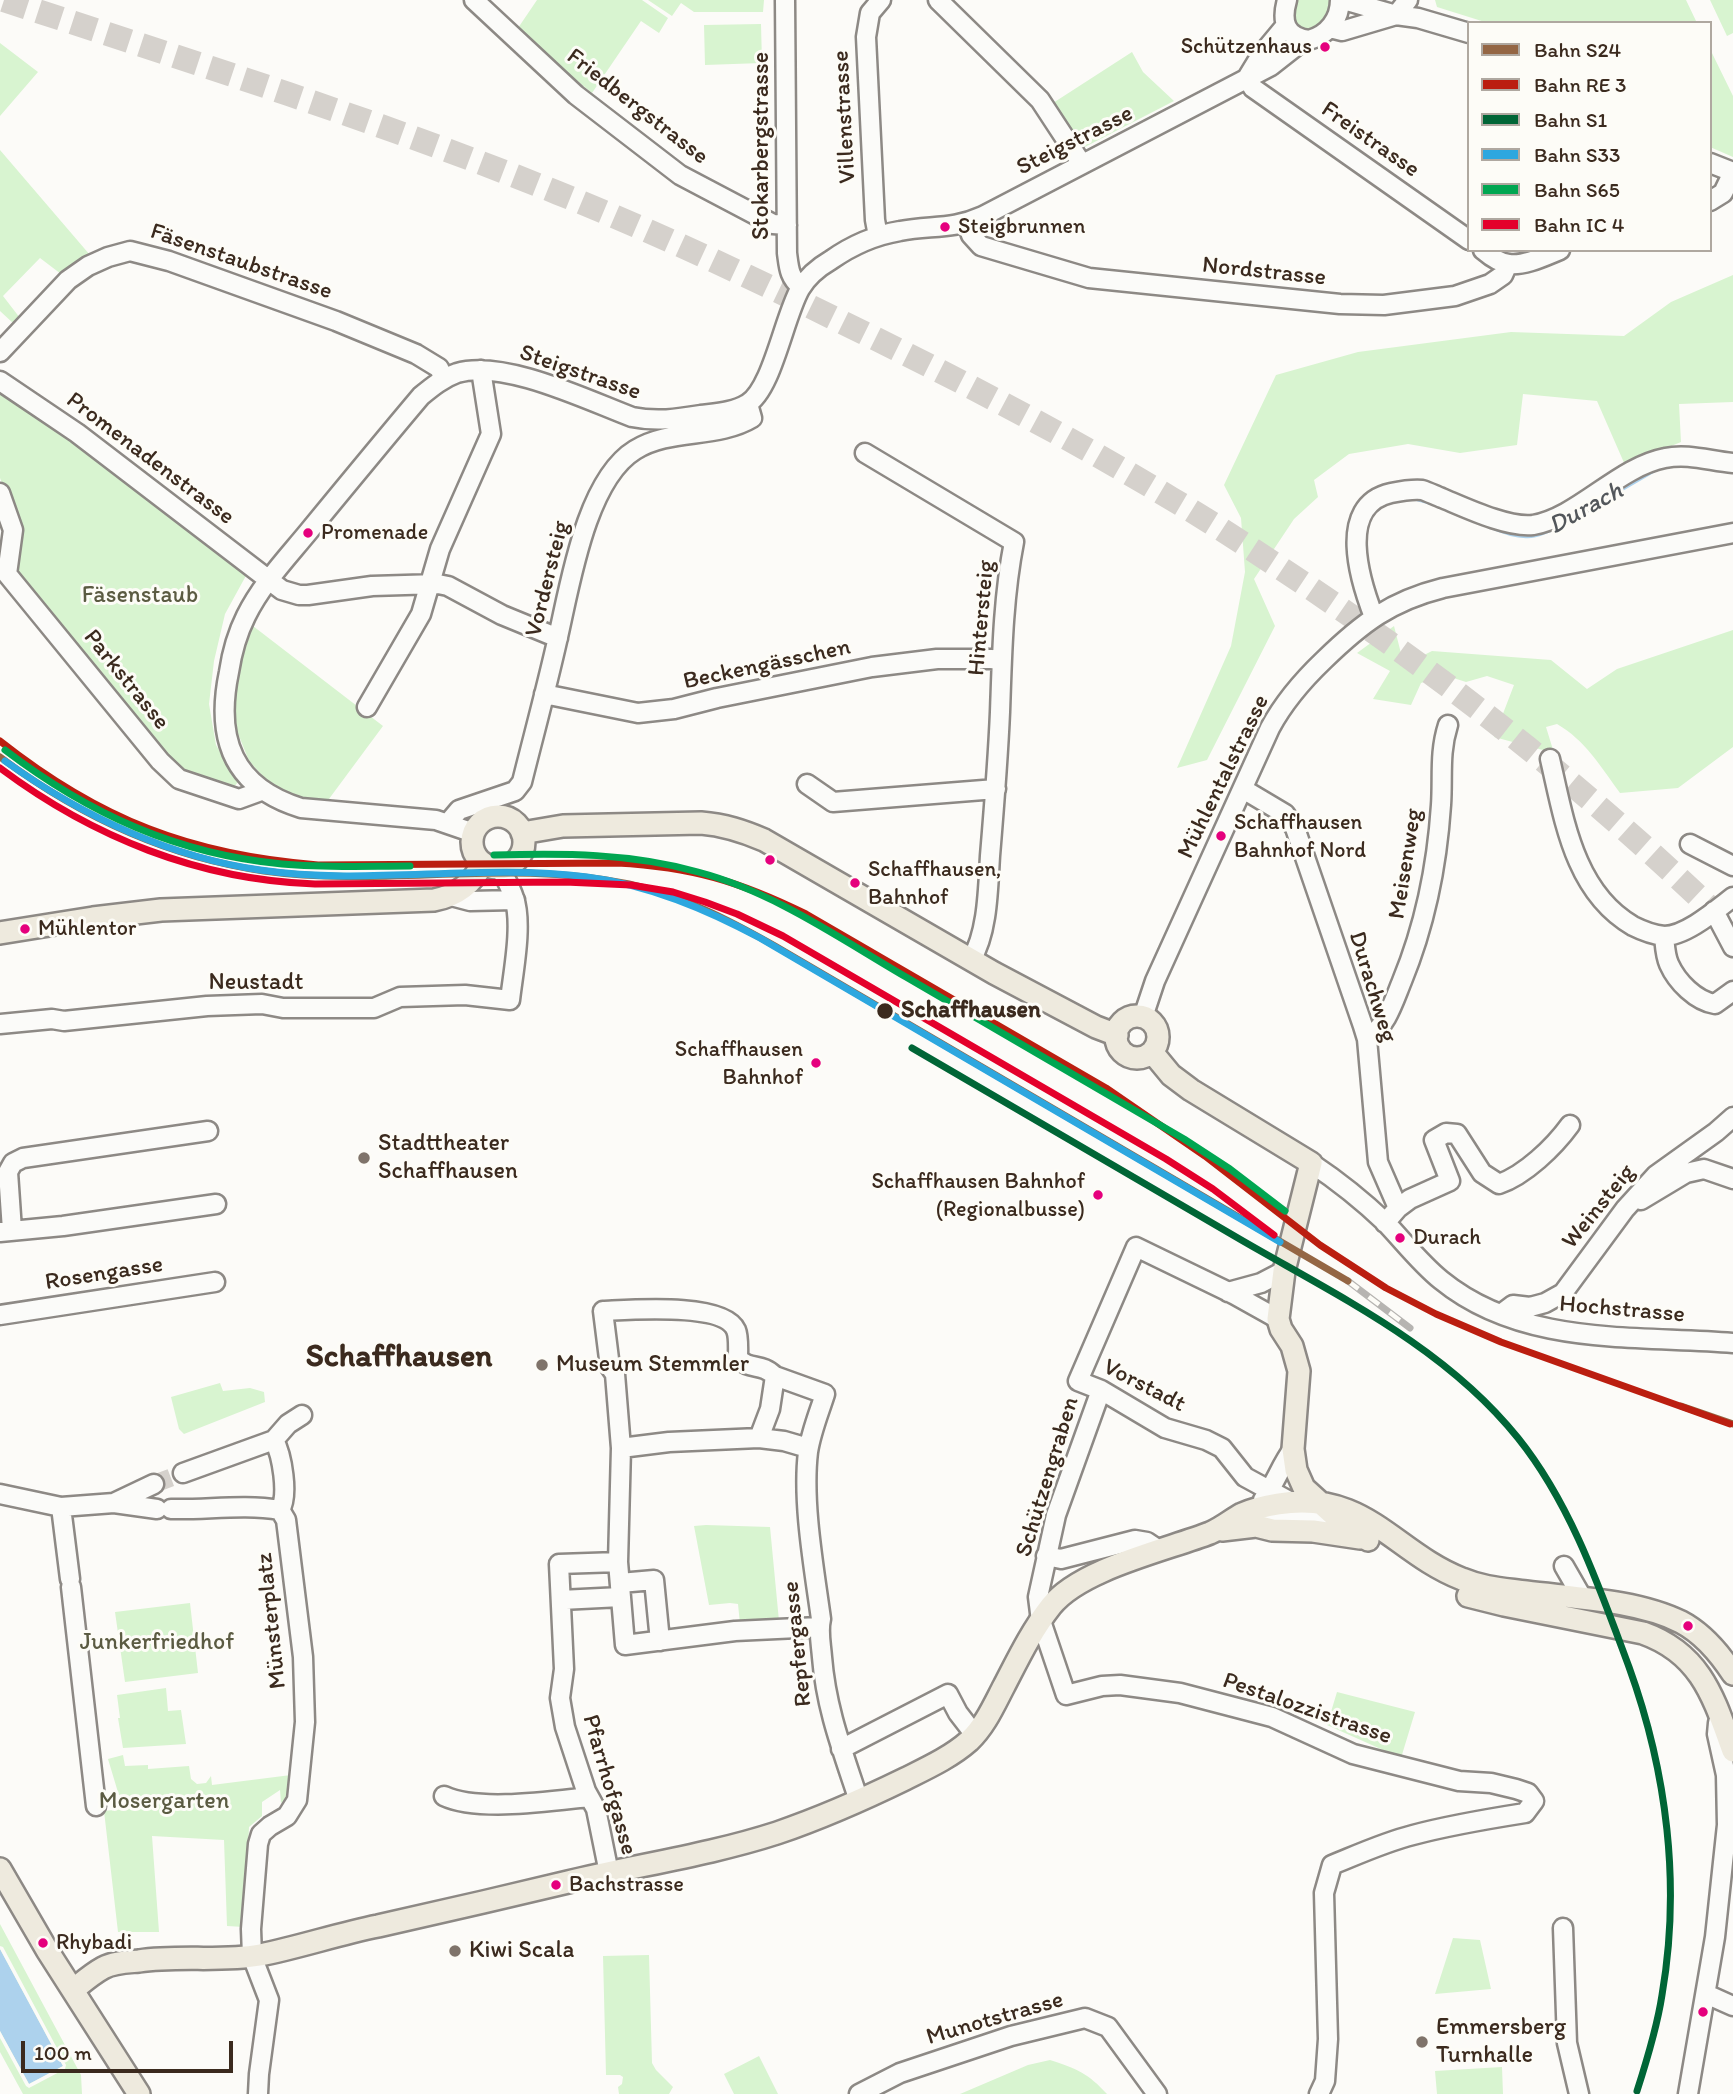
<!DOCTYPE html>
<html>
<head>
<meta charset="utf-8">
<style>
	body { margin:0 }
	#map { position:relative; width:1733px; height:2094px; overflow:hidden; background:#fcfbf8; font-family:Itim,sans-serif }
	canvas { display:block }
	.legend { position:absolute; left:1467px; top:21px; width:245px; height:231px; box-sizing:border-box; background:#fdfcf7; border:2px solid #afa8a0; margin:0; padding:9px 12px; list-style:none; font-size:21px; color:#3b2a1e }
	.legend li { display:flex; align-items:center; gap:14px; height:35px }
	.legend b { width:35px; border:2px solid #afa8a0 }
	.scale { position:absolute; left:21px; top:2041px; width:212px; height:32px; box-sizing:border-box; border:4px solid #3b2a1e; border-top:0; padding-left:9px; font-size:21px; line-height:24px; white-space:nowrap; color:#3b2a1e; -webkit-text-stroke:5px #fdfcf7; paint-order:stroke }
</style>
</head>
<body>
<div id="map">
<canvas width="1733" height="2094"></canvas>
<ul class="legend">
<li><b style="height:9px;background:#946644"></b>Bahn S24</li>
<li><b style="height:9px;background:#bb1e10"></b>Bahn RE 3</li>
<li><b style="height:9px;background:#006536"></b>Bahn S1</li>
<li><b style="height:9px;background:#2da7df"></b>Bahn S33</li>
<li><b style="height:9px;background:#00a651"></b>Bahn S65</li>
<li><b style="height:9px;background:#e4002b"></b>Bahn IC 4</li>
</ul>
<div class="scale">100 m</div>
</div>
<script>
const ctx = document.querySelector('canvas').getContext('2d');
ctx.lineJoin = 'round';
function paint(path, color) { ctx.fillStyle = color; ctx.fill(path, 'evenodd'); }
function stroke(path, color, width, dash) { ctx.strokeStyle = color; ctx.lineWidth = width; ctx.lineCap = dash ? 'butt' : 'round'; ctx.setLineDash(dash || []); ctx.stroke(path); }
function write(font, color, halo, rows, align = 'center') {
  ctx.font = font + ' Itim,sans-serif'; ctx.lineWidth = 6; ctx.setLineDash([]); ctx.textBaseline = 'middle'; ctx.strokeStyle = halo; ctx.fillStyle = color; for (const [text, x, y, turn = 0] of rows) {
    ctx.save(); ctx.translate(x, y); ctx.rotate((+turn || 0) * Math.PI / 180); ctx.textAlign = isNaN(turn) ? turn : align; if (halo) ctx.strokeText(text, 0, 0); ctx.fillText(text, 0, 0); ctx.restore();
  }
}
paint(new Path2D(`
	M 537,0 L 642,0 L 668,18 L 659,33 L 641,21 L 592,93 L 548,57 L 518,28 Z
	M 648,0 L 764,0 L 763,12 L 694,12 L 681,3 L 672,16 Z
	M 1297,0 L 1331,0 L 1333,5 L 1326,22 L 1306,33 L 1294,26 L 1293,7 Z
	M 1435,0 L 1686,0 L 1697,23 L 1488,23 L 1437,7 Z
	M 1710,0 L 1733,0 L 1733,33 L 1727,36 Z
	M 761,24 L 762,63 L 705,65 L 704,25 Z
	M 0,43 L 38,72 L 0,116 Z
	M 1710,49 L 1733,96 L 1733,157 L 1710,147 Z
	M 1132,52 L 1143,72 L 1174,101 L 1081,149 L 1053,103 Z
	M 0,150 L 90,255 L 61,274 L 40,258 L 3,296 L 20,318 L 14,324 L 0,311 Z
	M 1733,275 L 1733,402 L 1679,404 L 1681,442 L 1625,465 L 1597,401 L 1523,394 L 1517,445 L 1460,453 L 1408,444 L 1349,454 L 1314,480 L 1318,497 L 1294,519 L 1254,579 L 1275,626 L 1207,760 L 1177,768 L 1231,646 L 1245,572 L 1241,518 L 1224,485 L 1276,375 L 1358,352 L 1511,332 L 1624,336 L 1671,302 Z
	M 0,389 L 248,572 L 225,614 L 214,661 L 209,704 L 216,745 L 238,782 L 229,793 L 179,773 L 13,573 L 19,528 L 0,478 Z
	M 253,626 L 383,726 L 326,803 L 301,801 L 270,784 L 249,761 L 233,721 L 236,676 Z
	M 1394,626 L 1404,665 L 1432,651 L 1551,660 L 1587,689 L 1617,669 L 1733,630 L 1733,747 L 1678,788 L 1620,793 C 1601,767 1585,740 1557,724 L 1546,727 L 1554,753 L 1494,737 L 1514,685 L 1487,676 L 1466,682 L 1444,675 L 1421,683 L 1411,705 L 1373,699 L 1390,671 L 1357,653 Z
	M 220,1383 L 223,1391 L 250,1388 L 264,1392 L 265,1402 L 184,1434 L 179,1429 L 171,1397 Z
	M 706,1525 L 770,1527 L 779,1621 L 740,1624 L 738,1604 L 730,1603 L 709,1605 L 694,1526 Z
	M 190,1603 L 198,1673 L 125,1682 L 115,1612 Z
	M 166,1688 L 168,1711 L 181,1710 L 186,1744 L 123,1748 L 118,1718 L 120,1718 L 117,1695 Z
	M 1337,1692 L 1415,1712 L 1401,1758 L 1327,1725 Z
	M 123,1755 L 125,1766 L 148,1765 L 148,1769 L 189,1766 L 191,1779 L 197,1784 L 206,1783 L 211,1776 L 212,1785 L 291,1775 L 285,1800 L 281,1803 L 280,1790 L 262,1802 L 262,1816 L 249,1827 L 244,1927 L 227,1926 L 224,1840 L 152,1836 L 159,1932 L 118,1932 L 104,1811 L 123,1809 L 108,1759 Z
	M 0,1924 L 81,2075 L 82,2094 L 23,2094 L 0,2052 Z
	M 1453,1938 L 1480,1940 L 1491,1989 L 1435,1994 Z
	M 649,1955 L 652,2063 L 656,2070 L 673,2087 L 669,2094 L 619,2094 L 618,2087 L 622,2084 L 623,2077 L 620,2075 L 606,2075 L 603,1956 Z
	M 759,2056 L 778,2094 L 734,2094 L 724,2074 Z
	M 1050,2060 C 1076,2068 1089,2074 1107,2094 L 960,2094 L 1028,2065 Z
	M 1502,2067 L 1503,2094 L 1437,2094 L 1435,2071 Z`), '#d8f4d0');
paint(new Path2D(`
	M 0,1949 L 63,2066 L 29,2084 L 0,2031 Z`), '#add2ed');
paint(new Path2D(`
	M 0,1946 L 3,1947 L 66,2065 L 65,2069 L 29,2088 L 26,2086 L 0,2038 L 0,2031 L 29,2084 L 63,2066 L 0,1949 Z`), '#fcfbf8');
stroke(new Path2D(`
	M 1414,498 L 1432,503
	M 1594,505 L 1656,469
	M 1489,526 C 1521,540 1534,540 1566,522`), '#add2ed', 4.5);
stroke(new Path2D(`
	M 154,1484 L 183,1473`), '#d5d1cc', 18, [18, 9]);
stroke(new Path2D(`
	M 4,0 C 189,61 377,120 558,193 C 663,235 765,284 866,334 C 969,385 1073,439 1172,499 C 1218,526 1262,556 1306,585 C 1460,689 1598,798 1731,928`), '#d5d1cc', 24, [24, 12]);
const minor = new Path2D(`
	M 474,0 L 576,95 L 680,175 L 773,224 L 787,225
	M 785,0 L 787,253 C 789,268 789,277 801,287
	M 938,0 L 1040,100 L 1082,164
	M 1287,0 C 1281,21 1285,37 1309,40 C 1328,35 1340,19 1340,0
	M 1344,0 L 1396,15 L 1418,18 L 1469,33
	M 1396,15 L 1408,0
	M 1330,28 L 1342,31 L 1396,15
	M 1247,78 L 1253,88 L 1469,240
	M 1247,78 L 1261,55 L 1286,25
	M 1710,163 L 1733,172
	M 1710,201 L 1723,193 L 1733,172
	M 967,223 L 971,235 L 981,246 L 1089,278 L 1340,304 L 1384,305 L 1455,296 L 1490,284 L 1503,275 L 1508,264
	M 878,236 L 875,220 L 866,37 L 870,13 L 881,0
	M 1483,250 C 1490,256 1499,263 1509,264 C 1525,266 1545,256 1560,250
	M 0,352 L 68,280 L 88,266 L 108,257 L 130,251 L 169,261 L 336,321 L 416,354 L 439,368 L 444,379
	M 0,381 L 77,433 L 282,590 L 299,595 L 308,595 L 372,586 L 438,584 L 448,586 L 502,615 L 558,638
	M 865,453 L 1014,542 C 1003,598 1002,656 1000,712 C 998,760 994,808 990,856 C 988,888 988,932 971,960
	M 0,493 L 13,530 L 7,574 L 160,761 L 179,779 L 239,799 L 261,791
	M 1374,617 C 1360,581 1336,505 1391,493 C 1401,491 1412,489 1422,490 C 1429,492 1436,496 1442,498 C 1466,508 1508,528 1533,525 C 1577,518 1618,467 1665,458 C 1688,453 1710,461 1733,463
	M 544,694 L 638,713 L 674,709 L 717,698 L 872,667 L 937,659 L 991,659 L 1001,660
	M 367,707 L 421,614 L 440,549 L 491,434 L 481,370
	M 1550,759 C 1564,819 1574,892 1633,926 C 1641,930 1655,935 1664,936 C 1686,936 1716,910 1733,897
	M 807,784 L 833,802 L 996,789
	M 1243,789 L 1285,814 L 1295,828 L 1363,1026 L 1367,1039 L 1378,1162 L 1398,1208 L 1385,1223
	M 448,823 L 459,810 L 515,791 L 522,782 C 534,734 547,686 558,637 C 570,585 586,480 635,450 C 670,428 717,439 752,418 L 748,404
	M 474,833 L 436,820 L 301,808 C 233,787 215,739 229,672 C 232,652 237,634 246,616 C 262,584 286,559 309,531 C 346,486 383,441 421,396 C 432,387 443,378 457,373 C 503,359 587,400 632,417 C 656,422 677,419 701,415 C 716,413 734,412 747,404 C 772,390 784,317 800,289 C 807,277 819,267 831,260 C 851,246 876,235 900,231 C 931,225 952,230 983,216 L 1271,66 L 1299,44 L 1302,39
	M 1690,844 L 1733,866
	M 451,896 L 470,901 L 515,900
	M 1714,911 L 1733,947
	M 1664,936 C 1665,945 1665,955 1669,964 C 1677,982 1696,1001 1715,1004 L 1733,991
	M 1143,1017 L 1155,981 L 1270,728 C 1284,702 1303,680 1324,660 C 1362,623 1391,601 1443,588 L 1733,533
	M 0,1024 L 52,1019 L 64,1021 L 207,1006 L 262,1004 L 283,1008 L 374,1008 L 400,997 L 465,995 L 510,1000 C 513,973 523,924 514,898 C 511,888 505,878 500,867
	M 1367,1039 C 1387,1025 1393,1003 1402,981 C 1425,925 1437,866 1441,805 C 1443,777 1439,753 1448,725
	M 1311,1163 C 1338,1181 1363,1201 1386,1223 C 1404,1242 1421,1264 1441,1280 C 1523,1347 1635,1335 1733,1343
	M 1641,1200 L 1686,1173 L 1704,1169 L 1733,1179
	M 1398,1208 L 1410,1199 L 1450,1181 L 1434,1140 L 1446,1133 L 1457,1134 L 1482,1173 L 1499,1184 C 1525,1175 1554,1147 1570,1125
	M 12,1230 L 8,1172 L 13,1163 L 23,1158 L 208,1131
	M 0,1232 L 63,1226 L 216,1204
	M 1228,1292 L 1261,1283 L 1284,1271
	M 1501,1314 L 1513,1305 L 1530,1307 L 1545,1303 L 1563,1293 L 1625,1209 L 1656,1175 L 1716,1132 L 1733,1117
	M 0,1315 L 215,1282
	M 1278,1319 L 1235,1295 L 1136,1247 L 1078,1381 L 1101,1390 L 1165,1428 L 1206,1440 L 1222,1448 L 1245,1477 L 1291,1502
	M 775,1376 C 761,1362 750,1371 738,1358 C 738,1350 739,1337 736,1330 C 724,1302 629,1310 603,1311 L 610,1367 L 615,1374 L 621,1448 L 618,1562 L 625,1645 L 735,1631 L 819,1627
	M 1101,1390 L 1056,1515 L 1038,1597 L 1041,1621 L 1066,1695 L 1102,1686 L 1120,1685 L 1180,1693 L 1272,1717 L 1353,1754 L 1459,1781 L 1491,1783 L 1516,1789 L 1528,1793 L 1534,1801 L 1525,1813 C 1487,1819 1450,1825 1413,1835 C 1385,1842 1359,1854 1332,1865 L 1324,1893 L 1328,2039 L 1325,2081 L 1319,2094
	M 274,1440 C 282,1455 289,1495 280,1510
	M 621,1448 L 669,1442 L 759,1438
	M 808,1448 L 784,1441 L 759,1438 L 770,1409 L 775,1376 L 825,1394 C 819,1413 811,1432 808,1452 C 802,1502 814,1568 821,1619 C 818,1631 821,1644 822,1657 C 826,1709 843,1752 859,1801
	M 183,1473 L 274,1440 L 288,1424 L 302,1415
	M 0,1494 L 61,1507 L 114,1503 L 157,1509
	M 1263,1500 C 1275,1484 1281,1465 1293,1449
	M 114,1503 L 154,1484
	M 61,1507 L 70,1579
	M 171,1509 C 207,1510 244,1504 280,1510
	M 1256,1526 L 1272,1519 L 1342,1517
	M 1046,1556 L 1061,1559 L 1135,1540 L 1147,1542 L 1159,1550
	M 1564,1566 L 1583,1599
	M 620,1583 L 654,1580 L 660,1641
	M 71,1587 L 96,1806
	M 561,1600 L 621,1597
	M 841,1749 L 948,1694 L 958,1713 L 975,1735
	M 444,1796 C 478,1812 551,1801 589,1797
	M 609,1873 L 596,1809 L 586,1791 L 565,1727 L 560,1698 L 564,1669 L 559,1564 L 618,1562
	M 1563,1928 L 1567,2043 L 1579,2094
	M 1706,1994 L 1733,2006
	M 258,2094 L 259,2074 L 269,2000 L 252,1956 L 251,1929 L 258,1844 L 261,1834 L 270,1826 L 287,1816 L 297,1800 L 305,1722 L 303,1657 L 286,1520 L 280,1510
	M 859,2094 L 900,2073 L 1011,2036 L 1085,2018 L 1108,2027 L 1157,2094
	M 1688,2094 L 1715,1937 L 1727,1825 L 1726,1775 L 1717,1734 L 1718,1723`);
const major = new Path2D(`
	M472 842a26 26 0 1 1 52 0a26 26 0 1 1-52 0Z
	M 522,833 L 563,826 L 701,823 C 725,825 743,831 764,840 L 994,973 L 1096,1027 L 1117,1035
	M 0,933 L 93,918 L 161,910 L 434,900 C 456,896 473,883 483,863
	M1116 1037a21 21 0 1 1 42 0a21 21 0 1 1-42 0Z
	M 1152,1052 L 1171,1075 L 1191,1090 L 1311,1163 L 1284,1271 L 1278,1319 L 1281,1329 L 1292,1346 L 1299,1371 L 1293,1449 L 1296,1470 L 1304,1488 L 1336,1517 L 1368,1540
	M 1222,1530 L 1256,1526 L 1272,1530 L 1313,1531 L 1360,1538
	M 1468,1596 L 1504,1605 L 1643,1633 C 1702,1654 1714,1699 1733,1751
	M 0,1869 L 47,1950 L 139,2094
	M 73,1990 C 83,1982 92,1974 103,1968 C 114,1962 127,1962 139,1961 C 179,1955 221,1962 260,1955 C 300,1947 338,1934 378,1926 C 441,1912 505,1897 568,1882 C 638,1865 709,1855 777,1833 C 821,1818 864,1799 905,1779 C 927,1768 951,1757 969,1741 C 985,1726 994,1705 1004,1686 C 1018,1659 1032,1630 1051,1606 C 1080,1569 1166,1550 1210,1533 C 1222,1528 1231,1520 1242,1514 C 1253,1509 1266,1506 1278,1504 C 1366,1490 1393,1552 1462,1579 C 1483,1588 1504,1589 1526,1592 C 1573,1598 1637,1600 1681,1622 C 1702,1633 1720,1654 1733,1674`);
stroke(minor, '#8d8985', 23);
stroke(major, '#8d8985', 26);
stroke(minor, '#fbfbf9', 18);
stroke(major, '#eeeade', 21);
const rail = new Path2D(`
	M 1348,1281 L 1410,1328`);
stroke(rail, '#b6b4b1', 7);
stroke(rail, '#fdfcf7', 4.5, [13]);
stroke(new Path2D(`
	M 0,757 C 79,816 166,857 264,871 C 385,888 509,858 629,884 C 681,895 729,920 775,946 L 1348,1281
	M 1681,1406 L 1733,1424`), '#946644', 7);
stroke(new Path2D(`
	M 0,741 C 100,820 191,855 318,865 L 617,863 C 691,867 739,881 806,914 L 1106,1088 L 1205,1156 L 1320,1245 L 1386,1288 L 1436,1314 L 1501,1342 L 1730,1424`), '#bb1e10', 7);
stroke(new Path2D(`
	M 912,1048 C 1022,1112 1132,1176 1243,1241 C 1340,1297 1446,1348 1518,1438 C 1571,1504 1600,1589 1629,1667 C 1667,1772 1681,1885 1662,1995 C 1657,2028 1647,2060 1637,2091`), '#006536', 7);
stroke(new Path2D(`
	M 5,761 C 82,816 165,856 260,870 C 368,886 478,863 587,877 C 649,885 706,909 760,938 L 1280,1242`), '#2da7df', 7);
stroke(new Path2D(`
	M 5,750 C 89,814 177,854 282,864 C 325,868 367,866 410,866
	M 494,855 C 563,853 631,853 698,872 C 774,892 839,938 906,977 C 998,1031 1092,1085 1184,1139 L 1230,1169 L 1285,1211`), '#00a651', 7);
stroke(new Path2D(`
	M 0,768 C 92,837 199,880 315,884 L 565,882 L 631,885 L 673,892 L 705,902 L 737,914 L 783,936 L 1166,1159 L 1213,1189 L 1274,1235`), '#e4002b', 7);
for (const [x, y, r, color] of [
	[1325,47,6,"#e5007d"],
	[945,227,6,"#e5007d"],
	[308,533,6,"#e5007d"],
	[1221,836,6,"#e5007d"],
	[770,860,6,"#e5007d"],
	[855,883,6,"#e5007d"],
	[25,929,6,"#e5007d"],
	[885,1011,9,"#3b2a1e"],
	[816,1063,6,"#e5007d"],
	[364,1158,7,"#7f736a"],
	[1098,1195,6,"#e5007d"],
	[1400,1238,6,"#e5007d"],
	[542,1365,7,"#7f736a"],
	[1688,1626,6,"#e5007d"],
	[556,1885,6,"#e5007d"],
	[43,1943,6,"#e5007d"],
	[455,1951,7,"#7f736a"],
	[1703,2012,6,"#e5007d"],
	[1422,2042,7,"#7f736a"]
]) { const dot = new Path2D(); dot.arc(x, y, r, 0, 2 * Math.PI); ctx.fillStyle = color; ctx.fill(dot); stroke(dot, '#fdfcf7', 2.5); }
write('22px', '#3b2a1e', '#fdfcf7', [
	["Schützenhaus",1312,47,"right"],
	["Steigbrunnen",958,227],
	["Promenade",321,533],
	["Schaffhausen",1234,823],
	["Bahnhof Nord",1234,851],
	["Schaffhausen,",868,870],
	["Bahnhof",868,898],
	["Mühlentor",38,929],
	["Schaffhausen",803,1050,"right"],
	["Bahnhof",803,1078,"right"],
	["Schaffhausen Bahnhof",1085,1182,"right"],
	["(Regionalbusse)",1085,1210,"right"],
	["Durach",1413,1238],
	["Bachstrasse",569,1885],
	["Rhybadi",56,1943]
], 'left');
write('24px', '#3b2a1e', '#fdfcf7', [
	["Friedbergstrasse",637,107,38],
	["Villenstrasse",845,117,-93],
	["Freistrasse",1370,140,35],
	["Steigstrasse",1075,141,-27],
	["Stokarbergstrasse",762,146,-90],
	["Fäsenstaubstrasse",241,262,19],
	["Nordstrasse",1264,272,6],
	["Steigstrasse",580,373,19],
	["Promenadenstrasse",150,459,37],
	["Vordersteig",548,579,-76],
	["Hintersteig",982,618,-85],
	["Beckengässchen",767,665,-12],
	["Parkstrasse",126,680,51],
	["Mühlentalstrasse",1224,777,-64],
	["Meisenweg",1406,864,-81],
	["Neustadt",256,983],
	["Durachweg",1372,987,73],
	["Weinsteig",1599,1207,-51],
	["Rosengasse",104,1274,-9],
	["Hochstrasse",1622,1310,5],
	["Vorstadt",1144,1386,27],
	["Schützengraben",1048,1477,-73],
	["Münsterplatz",272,1621,-96],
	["Repfergasse",798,1644,-96],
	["Pestalozzistrasse",1307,1709,19],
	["Pfarrhofgasse",609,1785,74],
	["Munotstrasse",995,2019,-16]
]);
write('24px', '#5b5b42', '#fdfcf7', [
	["Fäsenstaub",140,596],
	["Junkerfriedhof",157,1643],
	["Mosergarten",164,1802]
]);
write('bold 24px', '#3b2a1e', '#fdfcf7', [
	["Schaffhausen",901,1011]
], 'left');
write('24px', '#3b2a1e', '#fdfcf7', [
	["Stadttheater",378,1144],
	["Schaffhausen",378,1172],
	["Museum Stemmler",556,1365],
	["Kiwi Scala",469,1951],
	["Emmersberg",1436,2028],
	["Turnhalle",1436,2056]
], 'left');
write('italic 26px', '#53575b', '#fdfcf7', [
	["Durach",1586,509,-29]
]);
write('bold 32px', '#3b2a1e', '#fdfcf7', [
	["Schaffhausen",399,1358]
]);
</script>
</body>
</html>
